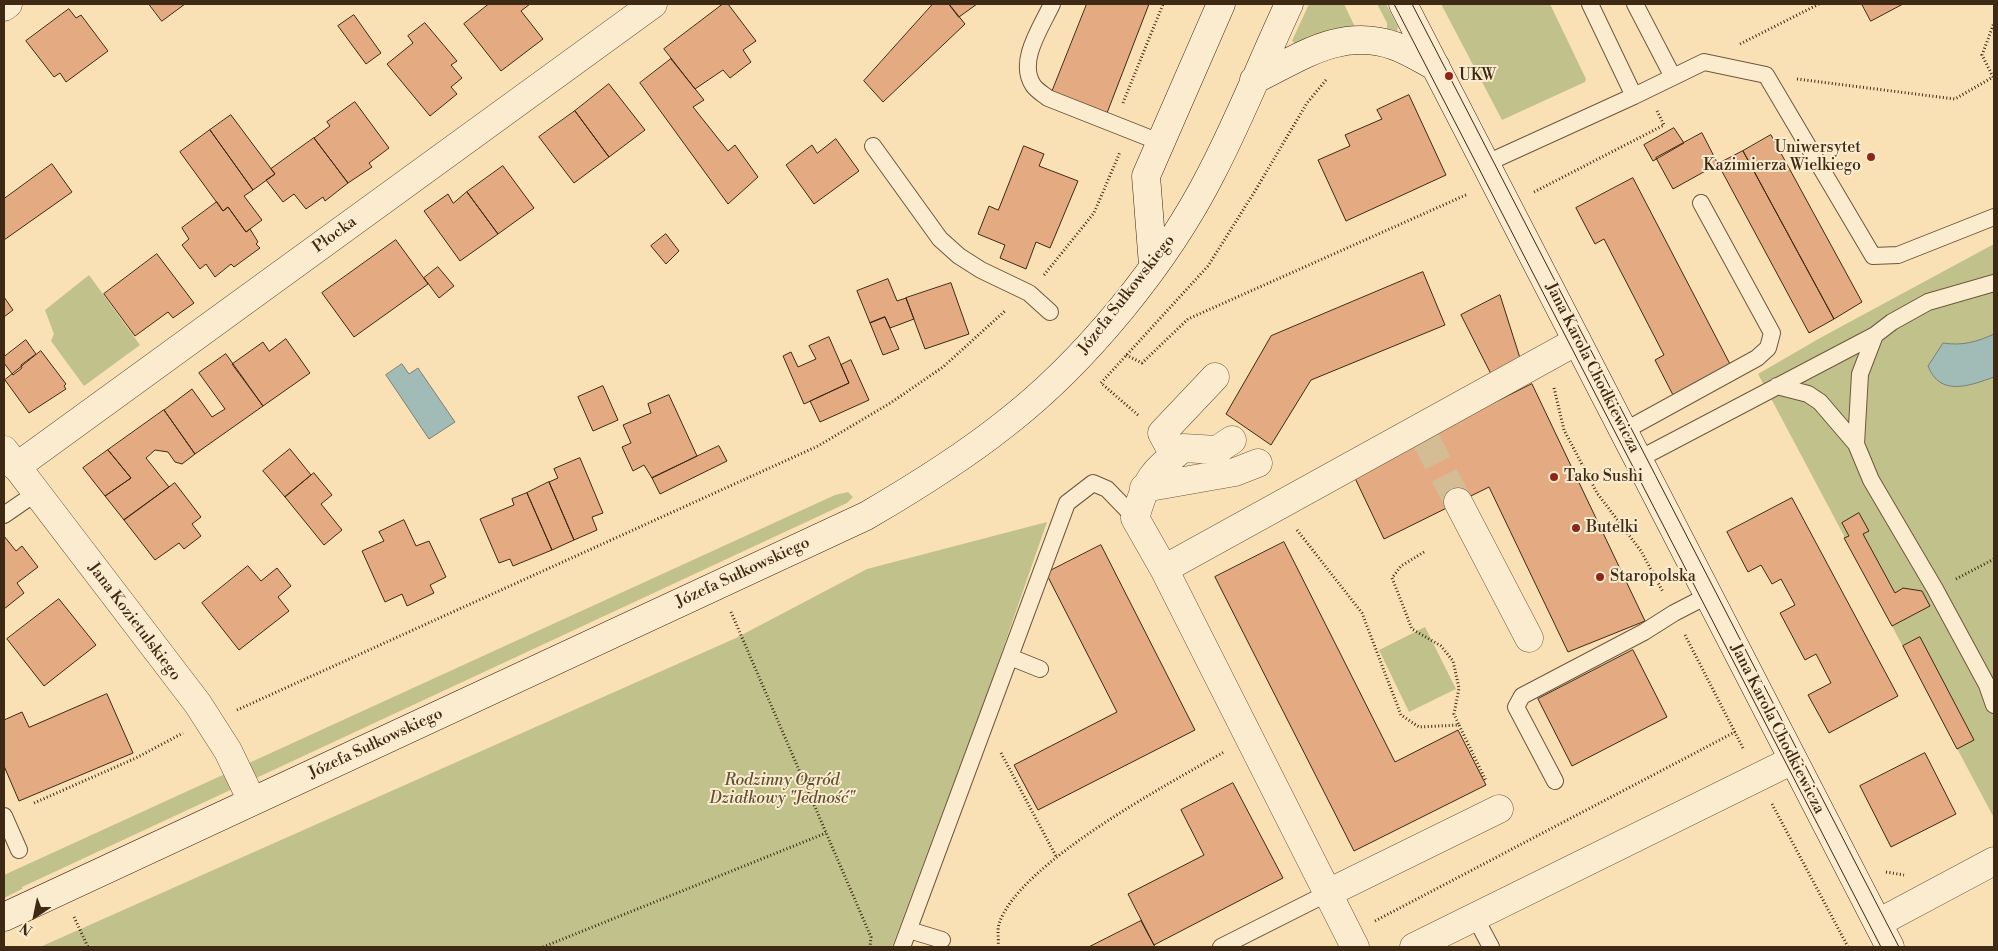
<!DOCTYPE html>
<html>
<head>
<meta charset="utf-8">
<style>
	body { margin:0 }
	#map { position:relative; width:1998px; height:951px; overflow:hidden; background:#fae1b5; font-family:"Libre Bodoni",serif }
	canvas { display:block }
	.frame { position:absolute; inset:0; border:5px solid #3e2914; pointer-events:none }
	.north { position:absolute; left:10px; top:891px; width:50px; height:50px; -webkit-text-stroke:4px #fceccf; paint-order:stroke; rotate:214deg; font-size:14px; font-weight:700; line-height:20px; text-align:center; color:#3e2914 }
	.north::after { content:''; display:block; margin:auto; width:18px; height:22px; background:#3e2914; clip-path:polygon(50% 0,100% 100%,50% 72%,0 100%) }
</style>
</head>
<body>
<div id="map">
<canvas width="1998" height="951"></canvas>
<div class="frame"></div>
<div class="north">N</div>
</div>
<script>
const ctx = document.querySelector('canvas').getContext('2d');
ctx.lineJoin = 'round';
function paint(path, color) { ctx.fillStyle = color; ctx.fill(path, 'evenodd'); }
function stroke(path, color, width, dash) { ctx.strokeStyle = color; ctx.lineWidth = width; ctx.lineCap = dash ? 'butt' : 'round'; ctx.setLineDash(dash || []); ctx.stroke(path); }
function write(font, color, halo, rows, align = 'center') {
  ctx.font = font + ' "Libre Bodoni",serif'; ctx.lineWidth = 4; ctx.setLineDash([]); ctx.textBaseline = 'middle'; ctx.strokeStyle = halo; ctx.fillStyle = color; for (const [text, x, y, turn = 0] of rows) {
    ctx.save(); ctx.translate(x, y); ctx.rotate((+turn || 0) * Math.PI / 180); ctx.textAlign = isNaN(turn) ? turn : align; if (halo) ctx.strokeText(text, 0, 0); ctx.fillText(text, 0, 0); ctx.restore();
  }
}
paint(new Path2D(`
	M 1309,4 L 1344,4 L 1355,27 L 1331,29 L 1297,45 L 1292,41 Z
	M 1377,4 L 1386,4 L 1398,27 L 1397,31 L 1387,30 L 1387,23 Z
	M 1441,4 L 1550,4 L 1586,79 L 1585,82 L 1502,120 Z
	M 1994,244 L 1994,818 L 1758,374 L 1820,338 Z
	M 89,275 L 140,345 L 84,386 L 51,341 L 54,334 L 45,310 Z
	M 848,492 L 853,497 L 847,503 L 22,887 L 22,889 L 4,898 L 4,875 L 835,495 Z
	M 1047,522 L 992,680 L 892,947 L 40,947 L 736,638 L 867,569 Z
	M 1425,627 L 1456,689 L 1409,712 L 1379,650 Z`), '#c1c28b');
const water = new Path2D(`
	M 1994,334 L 1994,377 C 1969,386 1940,397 1928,366 L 1943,343 C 1962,346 1977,342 1994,334 Z
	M 402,364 L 409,374 L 418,368 L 455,422 L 429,439 L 386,375 Z`);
paint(water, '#a1bbb7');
stroke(water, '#798176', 1);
const building = new Path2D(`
	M 149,4 L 185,4 L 162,21 Z
	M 489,4 L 530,4 L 521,11 L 543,39 L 501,71 L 464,24 Z
	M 723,4 L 728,4 L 756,41 L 743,50 L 751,62 L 730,78 L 723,70 L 695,89 L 664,49 Z
	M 933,4 L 949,4 L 965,24 L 883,102 L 864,81 Z
	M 949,4 L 977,4 L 959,17 Z
	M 1087,4 L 1149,4 L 1107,113 L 1052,92 Z
	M 1862,4 L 1903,4 L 1871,21 Z
	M 69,9 L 76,18 L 81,15 L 108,51 L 66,82 L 60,73 L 54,77 L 26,41 Z
	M 354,15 L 381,53 L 366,64 L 338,26 Z
	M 425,23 L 457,61 L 451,65 L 462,78 L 451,87 L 457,94 L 430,116 L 387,64 L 413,43 L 408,36 Z
	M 671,59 L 704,100 L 693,107 L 728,151 L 735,145 L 758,177 L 728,204 L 640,83 Z
	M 609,84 L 645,130 L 609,157 L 575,111 Z
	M 1409,95 L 1446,175 L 1346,221 L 1318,160 L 1350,146 L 1345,135 L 1382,119 L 1377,110 Z
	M 355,102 L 389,148 L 369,163 L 372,167 L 348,183 L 314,138 L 330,126 L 327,122 Z
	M 575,111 L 609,157 L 574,183 L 539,137 Z
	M 231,115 L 275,174 L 253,190 L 210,130 Z
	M 1674,128 L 1684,143 L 1653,161 L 1644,145 Z
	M 210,130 L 253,190 L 244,196 L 262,220 L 246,232 L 228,207 L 223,211 L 180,152 Z
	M 1702,133 L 1718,164 L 1673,189 L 1656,158 Z
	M 1771,135 L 1862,302 L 1834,319 L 1743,151 Z
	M 314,138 L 348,183 L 325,201 L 323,197 L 306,209 L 294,194 L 283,202 L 266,180 L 275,174 L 271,169 Z
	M 836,139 L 859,171 L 814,204 L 786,165 L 812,145 L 817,153 Z
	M 1024,146 L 1044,154 L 1039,166 L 1078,181 L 1050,248 L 1036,242 L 1026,269 L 1000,258 L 1005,245 L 978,234 L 989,206 L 998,210 Z
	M 1743,151 L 1834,319 L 1809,333 L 1718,164 Z
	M 52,164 L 72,192 L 4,240 L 4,199 Z
	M 503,166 L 534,208 L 498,234 L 467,192 Z
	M 1633,178 L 1731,366 L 1673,395 L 1655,360 L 1664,355 L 1604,239 L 1595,244 L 1576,208 Z
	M 467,192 L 498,234 L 460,261 L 424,211 L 448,194 L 453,203 Z
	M 217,202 L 223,211 L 228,207 L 246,232 L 250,229 L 258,242 L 256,244 L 260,248 L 234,267 L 231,264 L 215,277 L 206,264 L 200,269 L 182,245 L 189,239 L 182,228 Z
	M 666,234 L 679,251 L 666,264 L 651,246 Z
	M 396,240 L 428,284 L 354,337 L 322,293 Z
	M 157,254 L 194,303 L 173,318 L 168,312 L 135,336 L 104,294 Z
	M 438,267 L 454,286 L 439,298 L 424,278 Z
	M 1423,272 L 1445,325 L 1311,380 L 1271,445 L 1226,414 L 1271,336 Z
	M 888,279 L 897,301 L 906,298 L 914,319 L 890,328 L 885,317 L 870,323 L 857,291 Z
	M 951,283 L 969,334 L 925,349 L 906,298 Z
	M 1500,295 L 1520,358 L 1491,374 L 1461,315 Z
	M 4,297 L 13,310 L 4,317 Z
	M 885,317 L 899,349 L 883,355 L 870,323 Z
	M 829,337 L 849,383 L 804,404 L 783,356 L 791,352 L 798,367 L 816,359 L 809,346 Z
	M 286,339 L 310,373 L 263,406 L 232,364 L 263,342 L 269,351 Z
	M 26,340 L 36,354 L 21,365 L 22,368 L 13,375 L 4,363 L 4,357 Z
	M 41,351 L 66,384 L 64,386 L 66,389 L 29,413 L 5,380 Z
	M 226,354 L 263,406 L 195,454 L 164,410 L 192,389 L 212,417 L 225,409 L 199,373 Z
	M 851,360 L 869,400 L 820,422 L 810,401 L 849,383 L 841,365 Z
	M 1532,384 L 1645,621 L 1568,652 L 1489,487 L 1384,539 L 1353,474 Z
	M 603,386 L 618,420 L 593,431 L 578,397 Z
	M 669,395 L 697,456 L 652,478 L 644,465 L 633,471 L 622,447 L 631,443 L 623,425 L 651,413 L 648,404 Z
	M 164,410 L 195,454 L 182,464 L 175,462 L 168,452 L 155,450 L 146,458 L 169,487 L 124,520 L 105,496 L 131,478 L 108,450 Z
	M 719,446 L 727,461 L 660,494 L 652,478 Z
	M 290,449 L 311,475 L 285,497 L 263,471 Z
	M 108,450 L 131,478 L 105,496 L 83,468 Z
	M 580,458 L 603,513 L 592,517 L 597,530 L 574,540 L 549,482 L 558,478 L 554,469 Z
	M 314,473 L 332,495 L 321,504 L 342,530 L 324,545 L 285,497 Z
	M 549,482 L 574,540 L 552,550 L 527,493 Z
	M 175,483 L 201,517 L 192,524 L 201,536 L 184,549 L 179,543 L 155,560 L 124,520 Z
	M 527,493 L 552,550 L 513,566 L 510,559 L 499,563 L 480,519 L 514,505 L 512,499 Z
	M 1792,498 L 1898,696 L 1829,733 L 1808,695 L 1831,683 L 1816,654 L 1805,660 L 1780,613 L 1795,605 L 1781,579 L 1772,584 L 1761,565 L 1748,572 L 1727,532 Z
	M 1859,513 L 1869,531 L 1863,534 L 1895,593 L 1903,588 L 1922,591 L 1930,606 L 1892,626 L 1844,538 L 1849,536 L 1842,523 Z
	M 404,520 L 416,546 L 429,541 L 446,577 L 430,585 L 434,593 L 407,606 L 402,594 L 385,602 L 362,551 L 384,541 L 379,532 Z
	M 4,536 L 16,551 L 22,546 L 38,567 L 17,583 L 24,593 L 4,609 Z
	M 1284,542 L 1395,762 L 1458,730 L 1486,785 L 1354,851 L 1215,577 Z
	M 1101,545 L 1195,730 L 1038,810 L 1014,765 L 1117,712 L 1046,573 Z
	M 248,566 L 261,581 L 277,568 L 291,586 L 278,597 L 289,611 L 239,650 L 202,603 Z
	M 59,599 L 96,645 L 44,686 L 7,639 Z
	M 1920,637 L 1974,740 L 1957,749 L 1903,646 Z
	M 1633,650 L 1667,717 L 1572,766 L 1538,699 Z
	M 107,694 L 133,753 L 19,801 L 4,766 L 4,720 L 22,712 L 29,727 Z
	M 1925,753 L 1956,814 L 1891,847 L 1860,786 Z
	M 1233,783 L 1283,878 L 1154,945 L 1128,894 L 1204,855 L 1181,810 Z
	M 1141,921 L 1155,947 L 1089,947 Z`);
paint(building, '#e4ab82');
stroke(building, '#3e2914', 1);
stroke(new Path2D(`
	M 1425,438 L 1458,502`), '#d4bc95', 28, [28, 14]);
const lane = new Path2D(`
	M 1052,4 C 1042,26 1017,61 1033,85 C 1036,90 1043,94 1048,98 L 1162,143
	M 1635,4 L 1673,77
	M 1634,96 L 1704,62 L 1766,75 L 1873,256 L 1898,255 L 1994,217
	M 873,146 L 940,239 L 959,256 L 981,270 L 1029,293 L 1050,312
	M 1487,163 L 1634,96 L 1590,4
	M 1994,283 L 1928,302 L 1892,322 L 1875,335 L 1860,374 L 1856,444 L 1871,480 L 1935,589 L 1987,685 L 1994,705
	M 1777,386 L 1808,394 L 1820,402 L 1856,444
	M 1624,431 L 1757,358 L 1768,348 L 1772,333 L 1701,203
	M 1639,459 L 1875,335
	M 4,515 L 36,493
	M 1010,657 L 1040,669
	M 1555,781 L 1516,707 L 1522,696 L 1644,632 L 1674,613 L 1709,595
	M 4,816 L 19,850
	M 1475,917 L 1491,947
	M 909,930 L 942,940
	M 902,947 L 1067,503 L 1093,483 L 1107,489 L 1135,518
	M 1221,947 L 1328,893`);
const street = new Path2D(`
	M 4,7 L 8,4
	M 4,450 L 198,704 L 228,751 L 252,801
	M 1174,455 L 1162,433 L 1215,377
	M 16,467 L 653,4
	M 1144,488 L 1235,472 L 1258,463
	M 1458,502 L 1529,638
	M 1164,569 L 1135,518 C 1147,478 1151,474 1183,448 L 1217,450 L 1232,440
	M 1328,893 L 1499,809
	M 1878,923 L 1994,861
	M 1355,947 L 1164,569 L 1577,341
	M 1414,947 L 1793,760`);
const secondary = new Path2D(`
	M 1403,4 L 1890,947
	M 1254,80 C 1301,57 1341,27 1395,46 C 1409,51 1423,60 1436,67
	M 1153,265 L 1146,176 L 1221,4
	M 4,917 L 866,516 C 914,488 961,459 1005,424 C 1085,362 1166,263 1212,172 C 1240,118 1263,60 1289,4`);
stroke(lane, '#6d573c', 18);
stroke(street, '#6d573c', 29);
stroke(secondary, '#3e2914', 29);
stroke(new Path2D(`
	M 1740,44 L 1819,4
	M 1797,79 L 1955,99 L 1993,77 L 1982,55 L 1994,23
	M 1123,103 L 1163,4
	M 1534,192 L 1664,125 L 1657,111
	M 1044,275 L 1094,213 L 1120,152
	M 1126,355 L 1142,363 L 1188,319 L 1468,194
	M 1554,388 L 1564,430 L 1597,493 L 1641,551 L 1663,592
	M 1138,415 L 1101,383 L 1208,266 L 1255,191 L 1307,103 L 1326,80
	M 1297,530 L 1362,613 L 1401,715 L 1419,727 L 1459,725 L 1486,781
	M 1424,552 L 1401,566 L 1392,578 L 1412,629 L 1441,646 L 1453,661 L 1459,688 L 1454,714 L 1459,725
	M 1956,579 L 1994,559
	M 731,612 L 871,937 L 870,947
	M 1685,635 L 1744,750
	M 237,710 L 818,446 L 892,402 L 943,367 L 1006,310
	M 1001,753 L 1057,858
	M 34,803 L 136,758 L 183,733
	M 1772,804 L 1848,947
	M 1886,872 L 1904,875
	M 74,917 L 88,947
	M 1375,921 L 1735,732
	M 543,947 L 826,833
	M 998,947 C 999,940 997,931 999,924 C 1018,864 1168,784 1224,752`), '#3e2914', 3, [1, 2.5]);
stroke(lane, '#fceccf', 16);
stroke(street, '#fceccf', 28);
stroke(secondary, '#fceccf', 28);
stroke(new Path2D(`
	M 1394,4 L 1881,947
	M 1412,4 L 1899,947`), '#3e2914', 1);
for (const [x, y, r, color] of [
	[1449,76,5,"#8f2418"],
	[1871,157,5,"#8f2418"],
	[1554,477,5,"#8f2418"],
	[1576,528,5,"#8f2418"],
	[1600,577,5,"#8f2418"]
]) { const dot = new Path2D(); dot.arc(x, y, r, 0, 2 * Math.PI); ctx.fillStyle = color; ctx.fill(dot); stroke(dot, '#fceccf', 2); }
write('16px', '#3e2914', '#fceccf', [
	["UKW",1459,76],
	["Uniwersytet",1861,148,"right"],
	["Kazimierza Wielkiego",1861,166,"right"],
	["Tako Sushi",1564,477],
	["Butelki",1586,528],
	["Staropolska",1610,577]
], 'left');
write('16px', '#3e2914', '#fceccf', [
	["Płocka",335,235,-36],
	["Józefa Sułkowskiego",1127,295,-52],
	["Jana Karola Chodkiewicza",1592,368,63],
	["Józefa Sułkowskiego",743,573,-25],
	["Jana Kozietulskiego",134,622,53],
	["Jana Karola Chodkiewicza",1777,729,63],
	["Józefa Sułkowskiego",376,744,-25]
]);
write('italic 16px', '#5f4f32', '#fceccf', [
	["Rodzinny Ogród",782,781],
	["Działkowy \"Jedność\"",782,799]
]);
</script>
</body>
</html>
